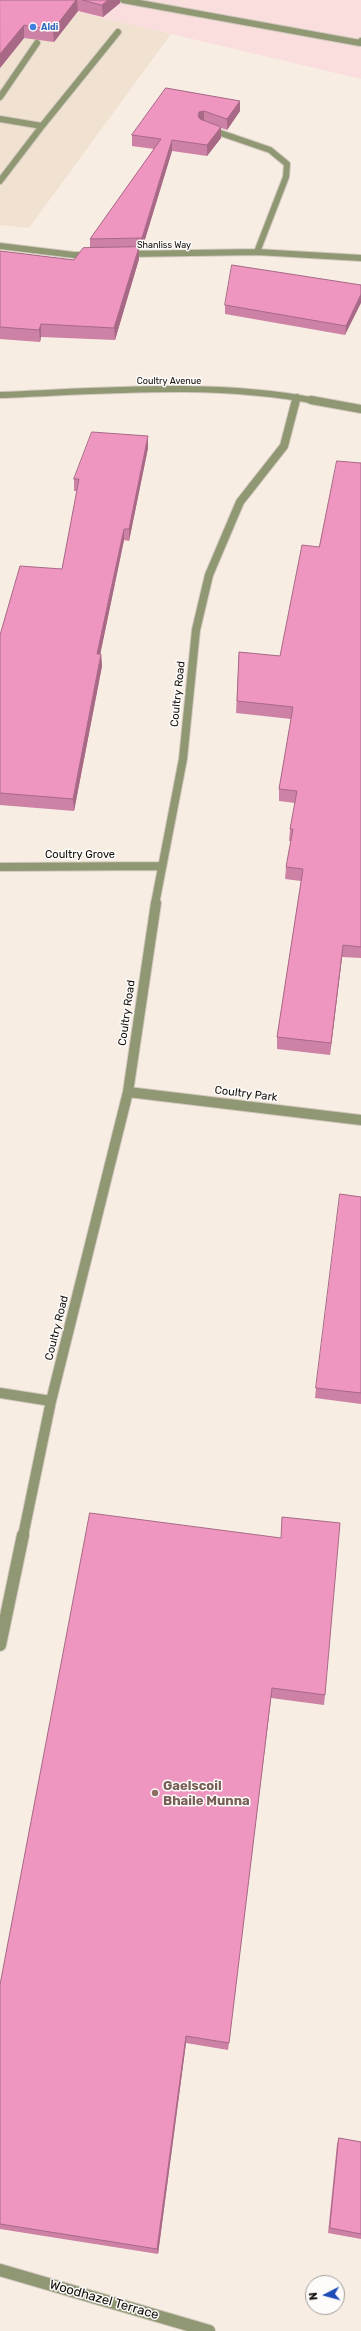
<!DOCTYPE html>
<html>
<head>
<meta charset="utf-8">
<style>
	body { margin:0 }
	#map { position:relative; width:361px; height:2331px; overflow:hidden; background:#f8ede2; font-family:Rubik,sans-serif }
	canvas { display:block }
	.north { position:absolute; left:305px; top:2275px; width:40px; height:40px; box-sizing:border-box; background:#fefcfa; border:1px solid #a09d9a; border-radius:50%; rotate:264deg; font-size:11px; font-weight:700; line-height:16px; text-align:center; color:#120e0b }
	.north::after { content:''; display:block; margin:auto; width:14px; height:18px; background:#1e4ab7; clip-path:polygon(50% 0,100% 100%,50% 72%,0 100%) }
</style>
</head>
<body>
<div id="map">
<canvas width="361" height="2331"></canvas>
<div class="north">N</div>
</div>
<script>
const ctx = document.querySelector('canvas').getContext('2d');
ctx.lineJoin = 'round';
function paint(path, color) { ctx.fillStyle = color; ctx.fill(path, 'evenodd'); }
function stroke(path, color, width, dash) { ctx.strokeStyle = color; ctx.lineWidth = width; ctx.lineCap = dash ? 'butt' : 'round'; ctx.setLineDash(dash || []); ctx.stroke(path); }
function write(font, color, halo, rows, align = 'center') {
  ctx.font = font + ' Rubik,sans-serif'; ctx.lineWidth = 3; ctx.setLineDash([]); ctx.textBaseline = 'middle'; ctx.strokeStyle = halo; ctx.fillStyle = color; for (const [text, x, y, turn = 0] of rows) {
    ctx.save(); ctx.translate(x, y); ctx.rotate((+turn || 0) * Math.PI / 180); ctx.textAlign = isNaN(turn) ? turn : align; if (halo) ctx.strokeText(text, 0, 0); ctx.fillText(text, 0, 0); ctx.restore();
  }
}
paint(new Path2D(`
	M 0,0 L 34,0 L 171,34 L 29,228 L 0,225 Z`), '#f1e1d1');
paint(new Path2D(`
	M 26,0 L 361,0 L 361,79 L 171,34 Z`), '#f9dedd');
const minorFar3 = new Path2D(`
	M 123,0 L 360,43 L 361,41
	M 0,97 L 37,43
	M 0,119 L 42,126 L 118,32
	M 209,129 L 270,150 L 287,164 L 286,177 L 257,252
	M 0,181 L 42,126
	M 0,246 L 74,255 L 91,255
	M 127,254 L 257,252 L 361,258
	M 0,395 C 105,391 212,381 316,401
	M 296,401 L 297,397`);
const minorFar2 = new Path2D(`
	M 311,400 L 361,409
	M 0,867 L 161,866
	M 155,904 L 183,759 L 196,630 L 209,575 L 240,502 L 284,446 L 296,400`);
const minorFar1 = new Path2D(`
	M 128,1092 L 361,1120
	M 0,1393 L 51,1401
	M 23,1536 L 51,1401 L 128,1092 L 156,903`);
const minor = new Path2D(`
	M 0,1645 L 23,1535
	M 0,2270 L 209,2331`);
stroke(minorFar3, '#d3c9c0', 8);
stroke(minorFar2, '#d3c9c0', 10);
stroke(minorFar1, '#d3c9c0', 12);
stroke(minor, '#d3c9c0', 14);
stroke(minorFar3, '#8f9873', 6);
stroke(minorFar2, '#8f9873', 8);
stroke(minorFar1, '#8f9873', 10);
stroke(minor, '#8f9873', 12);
paint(new Path2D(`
	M 0,0 L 120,0 L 120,3 L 103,17 L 78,11 L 54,42 L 24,38 L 0,68 Z
	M 166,88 L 240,101 L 240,111 L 227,130 L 221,128 L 221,138 L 207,156 L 172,151 L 142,249 L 139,249 L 139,259 L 115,340 L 41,337 L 40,342 L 0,339 L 0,251 L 74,260 L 90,247 L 90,239 L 154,149 L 132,146 L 132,135 Z
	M 361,285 L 345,335 L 225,314 L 225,305 Z
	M 148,436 L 148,448 L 129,541 L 124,540 L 100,654 L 101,654 L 102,666 L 74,811 L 0,805 L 0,635 L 62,569 L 77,491 L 74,491 L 74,479 Z
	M 361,463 L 361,958 L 342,957 L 330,1055 L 277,1049 L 277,1037 L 301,881 L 285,879 L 286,867 L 291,841 L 289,841 L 290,829 L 295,803 L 279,801 L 279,789 L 291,719 L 236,713 L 239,652 L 280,656 L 319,547 Z
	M 361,1197 L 361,1404 L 315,1398 L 316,1388 Z
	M 90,1513 L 325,1695 L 324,1705 L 271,1698 L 228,2050 L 186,2043 L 158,2254 L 0,2229 L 0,1985 Z
	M 339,2138 L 361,2142 L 361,2239 L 328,2233 L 337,2144 Z`), '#cd81a5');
paint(new Path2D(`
	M 76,0 L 77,0 L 78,11 L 54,42 L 53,30 Z
	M 108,0 L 120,0 L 120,3 L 103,17 L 102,5 Z
	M 24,25 L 24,38 L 0,68 L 0,54 Z
	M 240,101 L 240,111 L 227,130 L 227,119 Z
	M 204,111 L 204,122 L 199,123 L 198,116 L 199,112 Z
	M 221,127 L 221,138 L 207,156 L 207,145 Z
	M 172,140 L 172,151 L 142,249 L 142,238 Z
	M 139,247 L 139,259 L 115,340 L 114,328 Z
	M 361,294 L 361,303 L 345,335 L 346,326 Z
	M 41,324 L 41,337 L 40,342 L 39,330 Z
	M 148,436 L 148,448 L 129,541 L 129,529 Z
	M 124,529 L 124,540 L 98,665 L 97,654 Z
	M 101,654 L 102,666 L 74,811 L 73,799 Z
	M 343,945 L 342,957 L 330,1055 L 331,1043 Z
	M 272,1688 L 271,1698 L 228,2050 L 229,2043 Z
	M 186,2036 L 186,2043 L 158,2254 L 157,2249 Z`), '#a76986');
const building = new Path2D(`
	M 0,0 L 76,0 L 53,30 L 24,25 L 0,54 Z
	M 83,0 L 108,0 L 102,5 Z
	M 166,88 L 240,101 L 227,119 L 204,111 L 199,112 L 198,116 L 200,119 L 221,127 L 207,145 L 172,140 L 142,238 L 90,239 L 161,139 L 132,135 Z
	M 139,247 L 114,328 L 41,324 L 39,330 L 0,327 L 0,251 L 74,260 L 83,248 Z
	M 232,265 L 361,285 L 361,294 L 346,326 L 225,305 Z
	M 92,432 L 148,436 L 129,529 L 124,529 L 97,654 L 101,654 L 73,799 L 0,793 L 0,635 L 20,566 L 62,569 L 79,479 L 74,479 Z
	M 337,461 L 361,463 L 361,947 L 343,945 L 331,1043 L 277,1037 L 303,869 L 286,867 L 293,829 L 290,829 L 297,791 L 279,789 L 293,707 L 237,701 L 239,652 L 280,656 L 302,545 L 319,547 Z
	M 340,1194 L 361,1197 L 361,1393 L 316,1388 Z
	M 90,1513 L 281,1538 L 282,1517 L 340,1523 L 325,1695 L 272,1688 L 229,2043 L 186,2036 L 157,2249 L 0,2224 L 0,1985 Z
	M 339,2138 L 361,2142 L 361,2234 L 330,2228 Z`);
paint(building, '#ee96c0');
stroke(building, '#a76986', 1);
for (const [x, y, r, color] of [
	[33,27,4,"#3f7fe0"],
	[155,1793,4,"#8d6e63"]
]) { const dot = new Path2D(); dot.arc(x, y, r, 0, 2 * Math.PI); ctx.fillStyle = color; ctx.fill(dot); stroke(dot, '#fefcfa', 1.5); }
write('bold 9px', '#366cbe', '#fefcfa', [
	["Aldi",41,27]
], 'left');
write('9px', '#120e0b', '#fefcfa', [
	["Shanliss Way",164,245],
	["Coultry Avenue",169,381]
]);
write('11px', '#120e0b', '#fefcfa', [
	["Coultry Road",178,694,-84],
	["Coultry Grove",80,855],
	["Coultry Road",127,1013,-82],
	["Coultry Park",246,1094,7],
	["Coultry Road",57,1328,-76]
]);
write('bold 13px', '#785e54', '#fefcfa', [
	["Gaelscoil",163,1786],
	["Bhaile Munna",163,1801]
], 'left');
write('13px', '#120e0b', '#fefcfa', [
	["Woodhazel Terrace",104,2300,16]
]);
</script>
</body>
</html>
